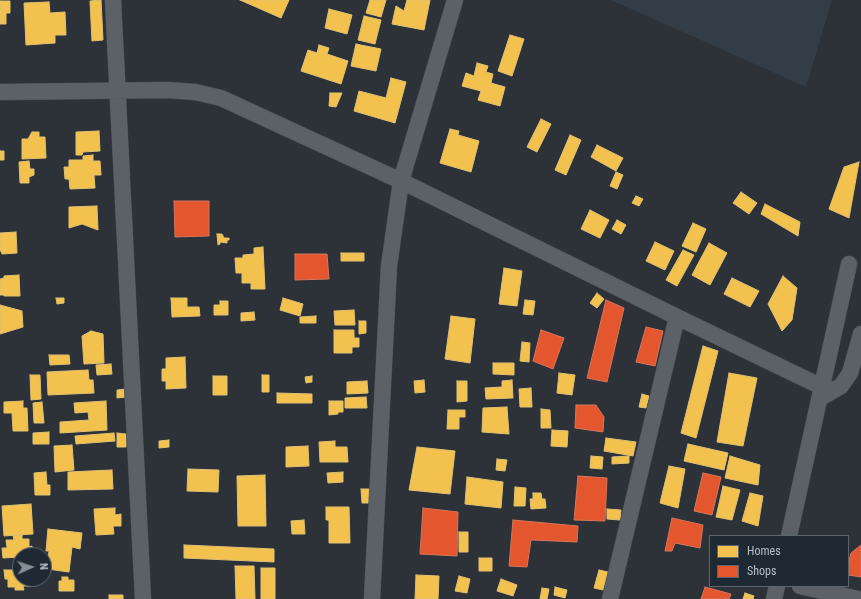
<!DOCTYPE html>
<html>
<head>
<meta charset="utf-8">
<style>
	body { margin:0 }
	#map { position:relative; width:861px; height:599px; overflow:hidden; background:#2c3238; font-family:"Roboto Condensed",sans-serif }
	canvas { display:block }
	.legend { position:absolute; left:709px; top:535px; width:140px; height:52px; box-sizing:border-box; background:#1f2934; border:1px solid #5b6570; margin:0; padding:5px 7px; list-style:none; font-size:12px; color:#b6bfc9 }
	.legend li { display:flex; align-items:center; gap:8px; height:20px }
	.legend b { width:20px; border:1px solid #5b6570 }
	.north { position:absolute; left:12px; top:547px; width:40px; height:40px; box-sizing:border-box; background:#1f2934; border:1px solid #5b6570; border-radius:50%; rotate:87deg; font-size:11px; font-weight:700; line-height:16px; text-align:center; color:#b6bfc9 }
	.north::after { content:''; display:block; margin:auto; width:14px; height:18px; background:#868e96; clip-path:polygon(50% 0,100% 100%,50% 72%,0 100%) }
</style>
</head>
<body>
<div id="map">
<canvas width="861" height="599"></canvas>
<ul class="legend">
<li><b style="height:11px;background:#f2c14e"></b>Homes</li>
<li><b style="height:11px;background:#e4572e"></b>Shops</li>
</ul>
<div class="north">N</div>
</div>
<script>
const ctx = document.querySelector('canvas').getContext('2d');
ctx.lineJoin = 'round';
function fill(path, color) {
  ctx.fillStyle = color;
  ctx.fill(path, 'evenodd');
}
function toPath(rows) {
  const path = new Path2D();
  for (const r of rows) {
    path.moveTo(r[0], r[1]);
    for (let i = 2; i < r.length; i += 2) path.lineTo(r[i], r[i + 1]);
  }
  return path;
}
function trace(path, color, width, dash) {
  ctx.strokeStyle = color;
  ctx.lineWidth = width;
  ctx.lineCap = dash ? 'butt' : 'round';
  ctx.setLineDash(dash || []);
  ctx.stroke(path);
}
fill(toPath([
	[611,0,832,0,806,87]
]), '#333d48');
const homes = toPath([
	[101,0,103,40,92,41,90,1,101,0],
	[240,0,289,0,281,18,240,0],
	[370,0,386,0,381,17,366,13,370,0],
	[407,0,430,0,424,30,392,24,396,6,404,11,407,0],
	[0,1,10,1,10,13,6,13,6,24,0,24,0,1],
	[49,2,50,13,65,12,66,35,55,35,55,43,26,45,24,3,49,2],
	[329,9,352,15,347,34,325,28,329,9],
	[364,16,381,20,375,44,358,40,364,16],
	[510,35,524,39,512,76,498,71,510,35],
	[356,44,381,49,376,71,351,66,356,44],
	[319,45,329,48,327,54,348,61,341,84,301,71,308,50,317,53,319,45],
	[477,63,488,66,486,72,493,74,491,83,505,87,500,106,478,100,481,91,462,86,466,73,474,76,477,63],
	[391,78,406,82,395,123,354,111,359,91,386,98,391,78],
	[330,93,342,93,336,107,329,106,330,93],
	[541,119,551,124,537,152,527,147,541,119],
	[450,129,459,131,458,135,479,141,471,172,440,163,450,129],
	[99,131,100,151,83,152,82,155,76,155,76,132,99,131],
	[32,132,39,132,39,137,45,137,46,158,22,159,22,139,28,139,32,132],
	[570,135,581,140,566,175,555,170,570,135],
	[597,145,623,158,616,171,591,157,597,145],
	[0,151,4,151,4,160,0,160,0,151],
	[93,155,93,161,100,161,101,175,94,175,95,188,70,189,69,179,65,179,64,167,69,167,69,160,83,160,83,156,93,155],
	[29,161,30,169,34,169,34,175,29,177,29,183,20,183,19,162,29,161],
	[859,162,849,218,829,209,844,167,859,162],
	[616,172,623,175,617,189,610,186,616,172],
	[741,192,757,203,749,214,733,203,741,192],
	[636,196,643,199,639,206,632,203,636,196],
	[765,204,800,222,798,236,761,214,765,204],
	[97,206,98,230,82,224,69,228,69,207,97,206],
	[590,210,609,220,600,238,581,229,590,210],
	[617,220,626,225,621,234,612,229,617,220],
	[693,223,706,229,696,252,682,246,693,223],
	[16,232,17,253,2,254,1,251,0,251,0,233,16,232],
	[217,234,222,234,224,238,229,238,229,240,227,240,227,243,220,242,220,244,218,245,217,234],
	[655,242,674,251,665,270,646,261,655,242],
	[709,243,727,253,710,285,692,275,709,243],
	[263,247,265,289,251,289,251,283,242,283,242,273,236,273,235,258,243,258,243,255,254,254,254,248,263,247],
	[683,250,694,255,677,286,666,280,683,250],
	[341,253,364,253,364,261,341,261,341,253],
	[504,268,522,271,517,306,499,304,504,268],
	[19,275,20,296,4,296,4,295,0,295,0,279,4,278,4,276,19,275],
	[783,276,797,288,792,320,782,331,768,304,783,276],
	[732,278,759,291,750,307,724,294,732,278],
	[597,293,604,299,597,308,590,303,597,293],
	[56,298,64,298,64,303,57,304,56,298],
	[171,298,187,298,187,307,199,307,200,316,172,317,171,298],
	[283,298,303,304,300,316,280,310,283,298],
	[525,300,535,301,533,315,523,314,525,300],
	[220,301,228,301,228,315,214,315,214,305,220,305,220,301],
	[0,305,22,311,23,327,0,334,0,305],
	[354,310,355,325,335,325,334,311,354,310],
	[254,312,255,320,241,321,241,313,254,312],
	[316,316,316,323,300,323,300,317,316,316],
	[451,316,475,319,470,363,445,359,451,316],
	[359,321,366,321,366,333,359,334,359,321],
	[334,330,354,330,354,338,359,338,359,347,352,347,352,353,334,353,334,330],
	[91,331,103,334,104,363,84,364,82,336,91,331],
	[522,342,530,343,529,362,520,361,522,342],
	[703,346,718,351,696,438,681,433,703,346],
	[49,355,69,355,70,364,50,365,49,355],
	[185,357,186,388,166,389,166,381,162,381,162,369,166,369,166,358,185,357],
	[493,363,514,363,514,375,493,374,493,363],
	[111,364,112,374,97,375,96,365,111,364],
	[88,370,89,380,93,380,94,393,48,395,47,372,88,370],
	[559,373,575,375,572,395,557,393,559,373],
	[729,373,757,378,743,446,717,442,729,373],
	[30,375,40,375,41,399,31,400,30,375],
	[262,375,269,375,269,392,262,392,262,375],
	[213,376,227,376,227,395,213,395,213,376],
	[312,376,312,382,306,383,305,377,312,376],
	[424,380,425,392,415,393,414,381,424,380],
	[512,380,513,398,486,399,485,388,502,387,502,381,512,380],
	[367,381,368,393,347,394,347,382,367,381],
	[457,381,467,381,467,401,457,402,457,381],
	[531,388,532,407,520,407,519,389,531,388],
	[126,389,127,397,117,398,117,390,126,389],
	[277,393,312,394,312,403,277,403,277,393],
	[642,394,649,396,646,408,639,407,642,394],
	[366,397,367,408,345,408,345,398,366,397],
	[23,401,23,408,27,408,28,431,13,431,12,413,4,413,4,402,23,401],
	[106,401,107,430,60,433,60,422,89,420,88,412,75,413,74,403,106,401],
	[329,401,343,401,343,412,338,412,338,414,329,415,329,401],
	[42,402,44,423,34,423,33,403,42,402],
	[507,407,509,434,482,432,483,408,507,407],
	[541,409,550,410,551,428,541,428,541,409],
	[448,410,465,410,465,417,459,417,459,429,447,429,448,410],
	[552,430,568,431,567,447,551,446,552,430],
	[49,432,49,444,33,444,33,433,49,432],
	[114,433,115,441,76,444,75,436,114,433],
	[117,433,126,434,126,447,117,447,117,433],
	[606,438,636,442,633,456,604,451,606,438],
	[169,440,169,447,159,448,159,441,169,440],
	[335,441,335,447,347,447,348,462,320,462,319,442,335,441],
	[688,444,728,453,724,470,684,461,688,444],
	[72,445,74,470,55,472,54,446,72,445],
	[308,446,309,466,286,467,286,447,308,446],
	[417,447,455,451,450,494,409,490,417,447],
	[591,456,603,457,602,469,590,468,591,456],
	[629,456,629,463,612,464,612,457,629,456],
	[730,456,760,465,758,485,725,478,730,456],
	[497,459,507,460,505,471,496,470,497,459],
	[669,466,685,469,678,508,660,503,669,466],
	[188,469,219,470,218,492,187,491,188,469],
	[112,470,113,489,68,490,68,472,112,470],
	[46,472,47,485,50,485,50,495,35,495,34,473,46,472],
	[343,472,343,482,328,483,327,473,343,472],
	[265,475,266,526,238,526,237,476,265,475],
	[467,477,503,482,501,508,465,504,467,477],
	[723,486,740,490,732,520,716,517,723,486],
	[515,487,526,488,525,506,514,506,515,487],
	[361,489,369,489,369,503,362,503,361,489],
	[533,493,541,493,542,499,545,499,546,508,531,509,530,499,533,499,533,493],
	[750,493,763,496,758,526,742,521,750,493],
	[31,504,33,534,4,536,2,506,31,504],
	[326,507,349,507,350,543,329,543,329,520,326,520,326,507],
	[115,508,115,515,121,514,121,526,113,526,114,534,96,535,94,509,115,508],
	[607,509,621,510,620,520,607,519,607,509],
	[304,520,305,534,292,534,291,521,304,520],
	[48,529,82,533,80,549,72,547,69,572,47,569,49,551,46,551,48,529],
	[459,532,468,532,468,552,459,552,459,532],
	[22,535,22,539,29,539,29,547,32,546,33,555,20,555,20,557,3,558,2,548,7,548,6,540,14,540,13,536,22,535],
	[184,545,274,549,274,562,184,558,184,545],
	[479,558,492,558,492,571,479,571,479,558],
	[235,566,254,566,255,599,236,599,235,566],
	[261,568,275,568,275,599,261,599,261,568],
	[4,570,20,570,20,579,31,579,31,586,23,586,24,590,15,590,15,587,8,587,8,579,5,579,4,570],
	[599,570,608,572,603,590,594,588,599,570],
	[416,575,439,576,438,599,415,599,416,575],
	[459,576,470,579,467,593,455,591,459,576],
	[62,577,68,577,68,580,74,580,74,591,59,591,59,581,62,581,62,577],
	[501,579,517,585,513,596,497,591,501,579],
	[555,587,567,590,565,598,554,595,555,587],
	[542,588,549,589,547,599,540,599,542,588],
	[745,593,754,596,753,599,743,599,745,593],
	[109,595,123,595,123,599,109,599,109,595]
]);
fill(homes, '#f2c14e');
trace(homes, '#e0c073', 1);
const shops = toPath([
	[174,201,209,201,209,236,175,237,174,201],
	[295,254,327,254,329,279,295,280,295,254],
	[606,300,624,308,607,382,587,378,606,300],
	[646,327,663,331,655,366,636,362,646,327],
	[541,330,564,338,553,369,533,361,541,330],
	[576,405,596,405,604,417,603,432,575,428,576,405],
	[703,473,721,477,712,515,694,511,703,473],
	[578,476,607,478,605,521,574,520,578,476],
	[423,508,458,512,457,556,420,554,423,508],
	[672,518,703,525,700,548,675,543,672,551,665,551,672,518],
	[513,520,578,526,577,542,531,540,527,567,509,566,513,520],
	[861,545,861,577,848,575,848,565,851,553,861,545],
	[705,587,731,594,729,599,701,599,705,587]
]);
fill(shops, '#e4572e');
trace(shops, '#d6765c', 1);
const minor = toPath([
	[113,0,143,599],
	[0,92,168,90,195,92,221,98,401,181,677,317,822,387],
	[820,398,841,386,850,373,861,334],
	[789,536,849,264],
	[800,586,858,599],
	[372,599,389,266,401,181,455,0],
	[610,599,677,317],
	[774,599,777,586]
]);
trace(minor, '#4a4e53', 17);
trace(minor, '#5c6067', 16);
</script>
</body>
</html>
